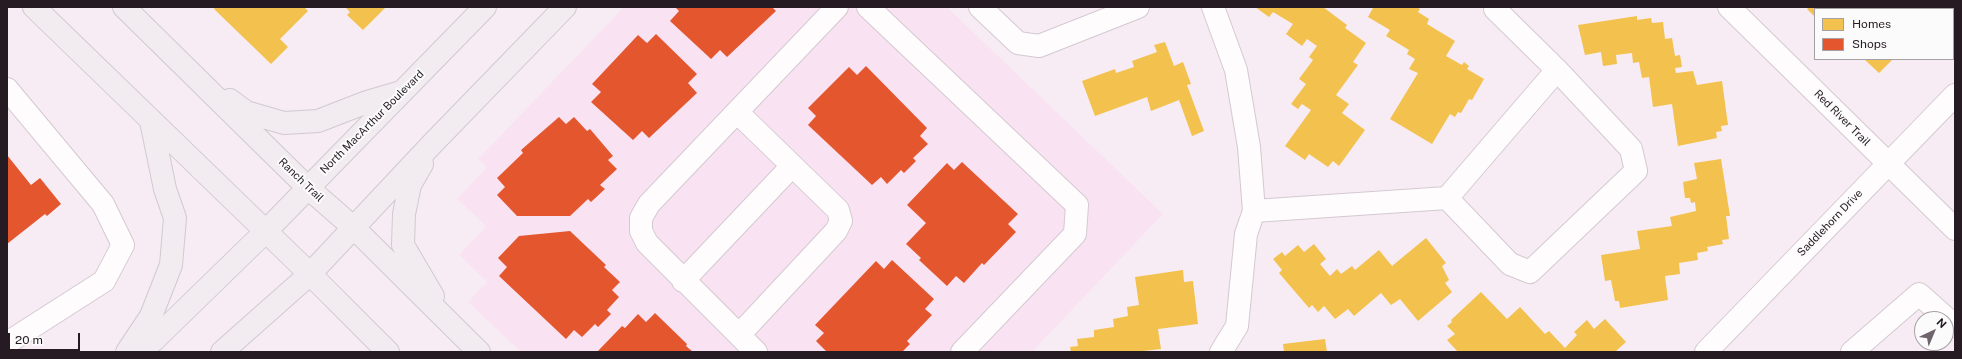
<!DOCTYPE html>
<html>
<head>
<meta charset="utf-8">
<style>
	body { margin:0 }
	#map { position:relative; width:1962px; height:359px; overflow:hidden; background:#f7ecf4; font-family:"Public Sans",sans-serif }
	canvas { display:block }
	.frame { position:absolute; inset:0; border:8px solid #261b23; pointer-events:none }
	.legend { position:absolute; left:1814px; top:8px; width:140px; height:52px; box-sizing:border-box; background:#fbfbfb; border:1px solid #a6a1a5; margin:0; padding:5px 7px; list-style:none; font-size:12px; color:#261b23 }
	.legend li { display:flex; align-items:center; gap:8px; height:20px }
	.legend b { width:20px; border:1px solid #a6a1a5 }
	.north { position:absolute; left:1914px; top:311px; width:40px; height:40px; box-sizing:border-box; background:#fbfbfb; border:1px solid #a6a1a5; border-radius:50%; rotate:44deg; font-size:11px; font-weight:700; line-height:16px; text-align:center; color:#261b23 }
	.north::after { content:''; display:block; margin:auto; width:14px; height:18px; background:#6f646c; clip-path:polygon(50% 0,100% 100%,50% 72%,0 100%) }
	.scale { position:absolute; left:8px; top:333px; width:72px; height:18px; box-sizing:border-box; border:2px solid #261b23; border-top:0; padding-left:5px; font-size:12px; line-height:14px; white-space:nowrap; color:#261b23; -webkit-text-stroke:3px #fbfbfb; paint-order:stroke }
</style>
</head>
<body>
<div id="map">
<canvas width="1962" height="359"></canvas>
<div class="frame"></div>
<ul class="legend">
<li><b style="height:11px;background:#f2c14e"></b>Homes</li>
<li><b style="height:11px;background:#e4572e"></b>Shops</li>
</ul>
<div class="north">N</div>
<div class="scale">20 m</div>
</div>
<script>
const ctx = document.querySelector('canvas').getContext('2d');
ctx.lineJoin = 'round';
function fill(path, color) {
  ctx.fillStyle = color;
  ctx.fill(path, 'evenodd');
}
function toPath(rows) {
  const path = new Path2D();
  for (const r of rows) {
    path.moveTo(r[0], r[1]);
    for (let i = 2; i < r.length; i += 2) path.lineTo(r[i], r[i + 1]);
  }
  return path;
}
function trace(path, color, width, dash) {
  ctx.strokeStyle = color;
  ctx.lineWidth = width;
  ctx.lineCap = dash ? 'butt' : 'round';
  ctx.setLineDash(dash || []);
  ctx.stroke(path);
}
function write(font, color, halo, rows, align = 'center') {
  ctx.font = font + ' "Public Sans",sans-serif';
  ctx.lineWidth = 4;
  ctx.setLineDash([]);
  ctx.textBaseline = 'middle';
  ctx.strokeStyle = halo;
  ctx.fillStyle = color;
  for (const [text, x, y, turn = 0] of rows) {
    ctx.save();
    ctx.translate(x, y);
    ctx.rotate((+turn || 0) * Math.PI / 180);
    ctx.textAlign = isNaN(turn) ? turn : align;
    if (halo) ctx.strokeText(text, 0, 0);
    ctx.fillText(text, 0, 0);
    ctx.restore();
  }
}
fill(toPath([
	[624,7,947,7,1163,214,1032,352,521,352,468,302,487,282,459,255,486,226,457,199,487,167,478,159]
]), '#f9e3f3');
fill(toPath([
	[216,7,304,7,308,11,280,39,288,47,271,64,214,9],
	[345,7,386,7,363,30,347,15,350,12],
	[1255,7,1323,7,1347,25,1345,28,1366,43,1353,62,1358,65,1336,95,1349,104,1342,113,1365,130,1339,166,1333,161,1328,167,1309,154,1305,160,1285,146,1311,110,1302,104,1298,109,1291,104,1306,84,1299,79,1313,60,1309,57,1317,46,1307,39,1302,46,1286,34,1293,24,1273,12,1269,17],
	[1371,7,1417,7,1420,9,1418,12,1429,19,1427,24,1455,41,1446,56,1462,65,1464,62,1469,66,1467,69,1484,79,1472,100,1469,99,1461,113,1458,112,1455,117,1450,114,1432,144,1390,119,1418,73,1409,69,1415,59,1407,54,1409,50,1386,36,1390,30,1368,17,1373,8],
	[1809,7,1867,7,1865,9,1815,9,1815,17,1807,9],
	[1637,16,1637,20,1651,18,1652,23,1663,22,1665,39,1672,38,1675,56,1680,55,1682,67,1675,68,1676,73,1693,71,1697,85,1722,81,1728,125,1721,126,1722,131,1716,132,1717,138,1678,146,1672,104,1653,107,1649,77,1642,78,1639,62,1633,63,1632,53,1616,55,1617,64,1603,66,1601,52,1585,55,1578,25],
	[1165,42,1174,66,1183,62,1191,84,1187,85,1204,131,1192,136,1179,100,1151,111,1147,97,1095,116,1082,81,1115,69,1116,73,1134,67,1132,61,1157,52,1154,45],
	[1864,59,1893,59,1879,73],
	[1721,159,1730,216,1726,216,1729,239,1722,240,1723,244,1707,247,1708,251,1697,253,1698,260,1679,263,1680,274,1665,276,1668,300,1620,308,1619,301,1615,301,1611,280,1605,281,1601,255,1640,249,1637,231,1672,226,1670,217,1696,211,1695,202,1691,203,1690,198,1685,198,1683,182,1697,179,1694,163],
	[1426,238,1446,263,1442,266,1449,280,1445,283,1452,292,1418,321,1400,299,1391,305,1381,293,1354,316,1348,309,1335,319,1324,306,1318,312,1312,305,1309,308,1279,273,1282,270,1273,259,1282,252,1285,256,1298,245,1304,252,1314,244,1326,259,1320,264,1330,276,1337,269,1341,274,1352,266,1355,270,1379,250,1392,266],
	[1183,270,1184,282,1193,281,1198,324,1158,329,1161,349,1135,352,1071,352,1070,347,1078,346,1077,339,1094,337,1094,330,1114,327,1113,319,1128,316,1127,307,1139,305,1135,277],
	[1481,292,1507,319,1520,307,1545,334,1549,331,1565,348,1577,335,1574,332,1587,320,1594,329,1605,319,1626,342,1615,352,1458,352,1447,340,1455,334,1447,326,1452,322,1451,320],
	[1325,339,1327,352,1284,352,1283,344]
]), '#f2c14e');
fill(toPath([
	[675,7,772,7,776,11,727,57,720,50,711,59,670,21,679,11],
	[656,34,697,74,688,83,697,93,649,138,642,131,633,140,591,102,601,92,592,84,638,35,647,43],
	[866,66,927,128,920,136,928,144,913,158,916,161,904,173,901,170,887,184,881,177,872,185,808,125,816,116,808,108,849,67,857,75],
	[559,117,566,124,574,117,587,131,590,129,613,156,608,160,617,169,600,185,605,189,591,202,588,199,570,216,517,216,497,195,505,187,497,178,523,153,521,150],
	[7,155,31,185,40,178,61,204,47,216,45,214,7,244],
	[962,162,1018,214,1008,224,1016,232,984,265,982,263,964,283,956,276,947,286,919,260,921,258,906,244,926,223,907,205,947,163,954,170],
	[570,231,606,265,604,267,620,282,612,290,619,297,607,310,611,314,598,327,595,324,582,337,574,330,566,339,499,276,507,267,498,258,519,236],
	[892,260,934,299,925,309,932,315,907,341,910,344,902,352,827,352,816,341,824,333,815,325,876,261,884,269],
	[655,313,687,344,686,346,693,352,597,352,622,326,625,328,638,314,646,322]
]), '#e4572e');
const minor = toPath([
	[868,7,1077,205,1075,234,962,352],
	[980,7,1018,43,1039,46,1138,7],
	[1213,7,1236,70,1249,147,1254,211,1246,234,1237,326,1221,352],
	[1729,7,1955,229],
	[7,89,103,204,123,245,104,281,7,343],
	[737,112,838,210,841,221,836,231,739,335],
	[1447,198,1557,70],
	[1254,211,1447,198,1510,264,1530,272,1636,171,1631,149,1557,70,1495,9],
	[683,281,792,166],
	[756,352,647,243,641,231,641,218,649,204,837,7],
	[1706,352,1955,95],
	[1852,352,1919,294,1955,326]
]);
const major = toPath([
	[34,7,310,274,388,352],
	[124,7,307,187,354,228,479,352],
	[230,100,246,112,284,123,318,121,367,102,401,92],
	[422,164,410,185,404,214,403,245,433,296],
	[127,352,151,316,171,265,175,218,165,189,151,121],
	[138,352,154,340,265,232,485,7],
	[222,352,310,274,433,143,565,7]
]);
trace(minor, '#d4c9d1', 24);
trace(major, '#d0cacf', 24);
trace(minor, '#fefcfd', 22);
trace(major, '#f2ecf0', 22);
write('11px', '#261b23', '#fbfbfb', [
	["Red River Trail",1842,118,45],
	["North MacArthur Boulevard",372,122,-45],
	["Ranch Trail",301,180,44],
	["Saddlehorn Drive",1830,223,-46]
]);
</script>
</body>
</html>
